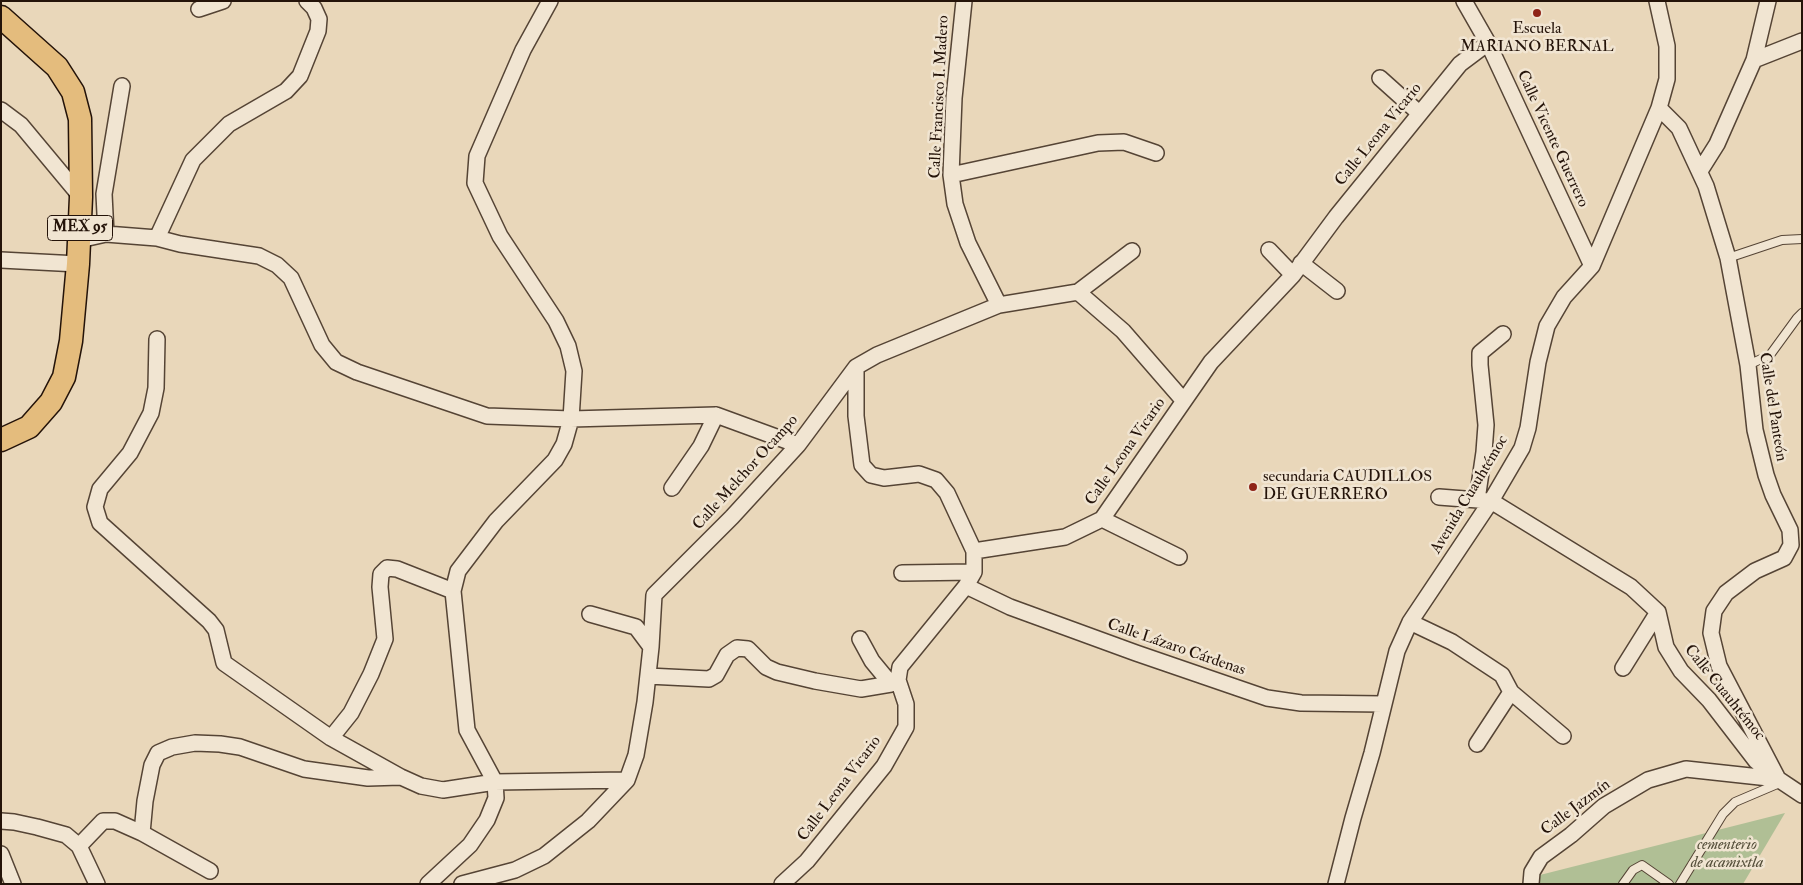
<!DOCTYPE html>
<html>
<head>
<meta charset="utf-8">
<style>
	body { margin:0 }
	#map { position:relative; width:1803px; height:885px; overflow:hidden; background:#e9d7ba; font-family:"IM FELL Double Pica",serif }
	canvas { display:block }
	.frame { position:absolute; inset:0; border:2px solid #241309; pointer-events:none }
</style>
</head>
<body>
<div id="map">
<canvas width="1803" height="885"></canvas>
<div class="frame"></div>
</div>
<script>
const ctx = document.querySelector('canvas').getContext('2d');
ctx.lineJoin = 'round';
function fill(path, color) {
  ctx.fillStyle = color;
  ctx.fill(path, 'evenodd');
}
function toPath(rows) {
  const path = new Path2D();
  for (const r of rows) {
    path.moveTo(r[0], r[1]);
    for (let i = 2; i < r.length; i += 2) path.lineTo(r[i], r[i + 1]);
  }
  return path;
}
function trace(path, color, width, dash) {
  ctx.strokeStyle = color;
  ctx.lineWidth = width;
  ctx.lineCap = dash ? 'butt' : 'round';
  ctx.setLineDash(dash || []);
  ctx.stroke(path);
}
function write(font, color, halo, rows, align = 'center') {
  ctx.font = font + ' "IM FELL Double Pica",serif';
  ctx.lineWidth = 5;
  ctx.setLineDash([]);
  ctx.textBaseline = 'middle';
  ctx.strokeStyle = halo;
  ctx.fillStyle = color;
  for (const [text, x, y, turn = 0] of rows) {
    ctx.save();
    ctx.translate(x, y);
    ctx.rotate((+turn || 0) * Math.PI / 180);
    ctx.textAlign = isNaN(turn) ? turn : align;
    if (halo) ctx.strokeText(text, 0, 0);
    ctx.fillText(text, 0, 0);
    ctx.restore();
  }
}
fill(toPath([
	[1785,813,1743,884,1535,884,1536,876]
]), '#b0bf95');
const lane = toPath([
	[1728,258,1782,240,1802,239],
	[1748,365,1770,355,1797,318,1802,313],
	[1623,884,1633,870,1642,865,1669,884],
	[1680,884,1723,814,1735,802,1782,782]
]);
const street = toPath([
	[964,1,954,98,951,175,955,204,968,243,999,305],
	[1464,1,1488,43,1592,266],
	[199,9,223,1],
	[1754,60,1802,41],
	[1380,78,1419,113],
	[1659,108,1679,128,1706,186,1728,258,1748,365,1755,430,1766,475,1773,495,1790,530,1791,545,1784,558,1755,571,1726,593,1714,611,1711,633,1719,666,1778,779],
	[1,110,21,125,81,197],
	[1700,171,1717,144,1754,60,1768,1],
	[951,175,1098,143,1124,142,1156,153],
	[106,234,104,194,122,86],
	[157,238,180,244,259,256,277,265,291,278,322,345,336,362,357,372,487,416,571,419,716,415,798,445],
	[79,240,106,234,157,238,193,160,229,124,286,91,300,76,318,31,319,19,314,8,307,1],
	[1269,250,1293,275],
	[1,260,78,264],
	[1301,263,1337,291],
	[1078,292,1132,251],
	[157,339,156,388,151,413,130,453,100,489,95,507,100,523,209,621,216,630,224,663,331,738,401,777,421,786,443,790,495,782,627,780],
	[672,488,701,446,716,415],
	[1439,497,1491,501,1631,587,1658,612,1666,647,1681,671,1709,700,1756,761,1778,779,1802,795],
	[1477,500,1484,452,1486,425,1480,365,1480,353,1503,334],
	[1102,519,1179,557],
	[974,551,1065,537,1102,519,1211,362,1293,275,1336,217,1460,64,1488,43],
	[902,573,974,572],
	[966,586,1010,607,1136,653,1267,698,1301,703,1383,704],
	[590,614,636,627,651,647],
	[1410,622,1452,642,1502,675,1511,692,1563,736],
	[860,639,872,661,891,684],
	[1623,668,1658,612],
	[648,676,709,679,716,675,727,655,737,648,748,649,766,667,777,672,815,681,861,689,891,684,898,680],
	[331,738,351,713,371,674,385,639,380,587,381,574,387,568,397,569,453,591],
	[1477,744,1511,692],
	[1,821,14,822,37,827,66,835,79,846,97,884],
	[142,833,145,801,152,765,158,753,172,747,195,743,220,744,240,747,304,769,368,778,400,777],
	[79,846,103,821,115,821,142,833,210,871],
	[1,854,13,884],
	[428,884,470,845,487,820,496,798,495,782,467,730,453,591,458,571,496,521,555,460,564,444,571,419,574,371,568,346,556,321,500,236,475,183,477,156,523,50,550,1],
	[462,884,515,870,544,856,588,821,627,780,636,755,645,702,651,647,654,595,732,517,798,445,856,367,877,355,999,305,1078,292,1123,331,1183,400],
	[782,884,807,861,884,766,906,727,906,704,898,680,900,667,966,586,974,572,974,551,947,493,936,480,919,474,884,478,871,475,862,465,856,416,856,367],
	[1336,884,1353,818,1372,753,1397,651,1410,622,1491,501,1522,448,1528,428,1538,362,1547,326,1564,297,1592,266,1659,108,1667,79,1667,46,1657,1],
	[1531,884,1532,872,1541,857,1571,835,1604,806,1648,780,1686,769,1778,779]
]);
const primary = toPath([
	[1,17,57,67,73,92,80,119,81,197,78,264,71,341,64,377,51,402,29,427,1,440]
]);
trace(lane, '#554435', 10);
trace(street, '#554435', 18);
trace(primary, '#241309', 25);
trace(lane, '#f1e5d2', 8);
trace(street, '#f1e5d2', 15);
trace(primary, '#e4bc7d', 22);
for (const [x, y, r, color] of [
	[1537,13,5,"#8f2418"],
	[1253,487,5,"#8f2418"]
]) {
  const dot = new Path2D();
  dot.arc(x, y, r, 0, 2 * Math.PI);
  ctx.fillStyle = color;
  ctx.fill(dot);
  trace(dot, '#f1e5d2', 2);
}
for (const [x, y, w] of [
	[80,228,65]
]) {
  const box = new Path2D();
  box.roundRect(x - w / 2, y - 12.5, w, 25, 4);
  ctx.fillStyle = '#f1e5d2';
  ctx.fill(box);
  trace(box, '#241309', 1);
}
write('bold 15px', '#241309', null, [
	["MEX 95",80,228]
]);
write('16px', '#241309', '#f1e5d2', [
	["Escuela",1537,30],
	["MARIANO BERNAL",1537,48],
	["secundaria CAUDILLOS",1263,478,"left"],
	["DE GUERRERO",1263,496,"left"]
]);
write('16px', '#241309', '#f1e5d2', [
	["Calle Francisco I. Madero",940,97,-87],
	["Calle Leona Vicario",1379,135,-51],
	["Calle Vicente Guerrero",1552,139,65],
	["Calle del Panteón",1772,407,81],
	["Calle Leona Vicario",1126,452,-55],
	["Calle Melchor Ocampo",746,473,-48],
	["Avenida Cuauhtémoc",1470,495,-59],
	["Calle Lázaro Cárdenas",1176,648,19],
	["Calle Cuauhtémoc",1724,693,51],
	["Calle Leona Vicario",840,789,-53],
	["Calle Jazmín",1576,808,-37]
]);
write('italic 16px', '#554f3a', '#f1e5d2', [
	["cementerio",1727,846],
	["de acamixtla",1727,864]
]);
</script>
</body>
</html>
